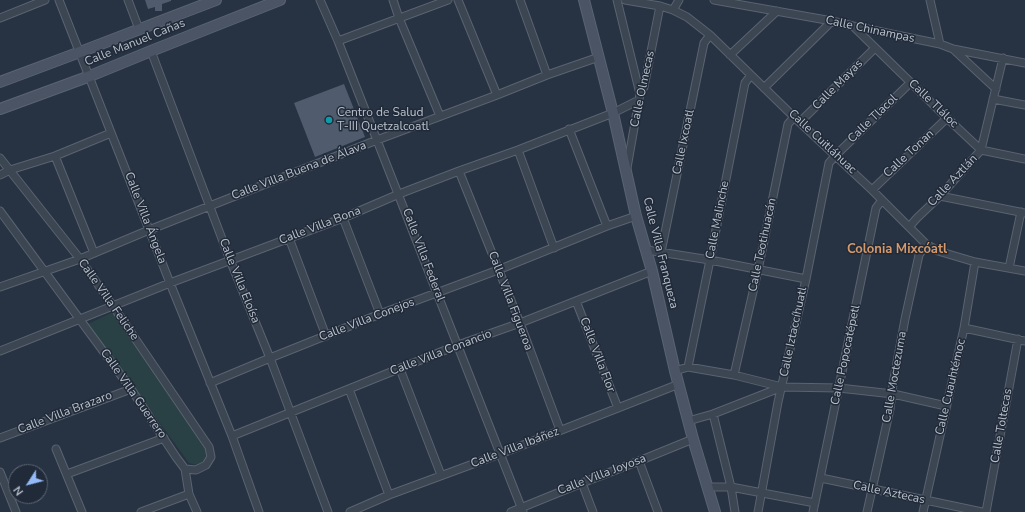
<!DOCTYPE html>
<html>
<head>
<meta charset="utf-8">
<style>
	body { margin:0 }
	#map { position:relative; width:1025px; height:512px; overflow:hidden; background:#273343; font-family:"Nunito Sans",sans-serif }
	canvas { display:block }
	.north { position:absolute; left:8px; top:464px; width:40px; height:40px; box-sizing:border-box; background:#202a38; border:1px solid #5d6673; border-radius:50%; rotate:234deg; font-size:11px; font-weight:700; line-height:16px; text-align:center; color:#b9c0cc }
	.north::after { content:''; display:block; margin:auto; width:14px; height:18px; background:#93baf7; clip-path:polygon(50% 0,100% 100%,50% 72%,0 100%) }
</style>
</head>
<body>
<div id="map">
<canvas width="1025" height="512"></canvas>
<div class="north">N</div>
</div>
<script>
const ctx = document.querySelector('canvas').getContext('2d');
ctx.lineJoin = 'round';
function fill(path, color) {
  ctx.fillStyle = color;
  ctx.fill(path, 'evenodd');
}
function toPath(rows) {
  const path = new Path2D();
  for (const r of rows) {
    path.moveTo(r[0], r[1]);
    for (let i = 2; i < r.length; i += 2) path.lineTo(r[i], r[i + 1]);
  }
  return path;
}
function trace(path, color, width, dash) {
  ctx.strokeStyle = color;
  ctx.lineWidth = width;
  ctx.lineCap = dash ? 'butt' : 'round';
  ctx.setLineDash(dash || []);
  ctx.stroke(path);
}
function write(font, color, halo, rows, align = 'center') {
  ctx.font = font + ' "Nunito Sans",sans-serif';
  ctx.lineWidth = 3;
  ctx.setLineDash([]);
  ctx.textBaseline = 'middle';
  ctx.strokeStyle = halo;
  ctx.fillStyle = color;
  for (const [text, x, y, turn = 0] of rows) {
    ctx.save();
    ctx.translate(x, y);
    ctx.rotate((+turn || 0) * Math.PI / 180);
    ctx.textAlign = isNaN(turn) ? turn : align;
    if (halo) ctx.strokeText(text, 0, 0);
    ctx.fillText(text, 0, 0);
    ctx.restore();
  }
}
fill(toPath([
	[113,312,206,448,207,455,203,461,197,465,189,463,88,324]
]), '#294144');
fill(toPath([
	[145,0,171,0,171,1,162,4,162,11,155,11,155,7,148,9],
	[344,84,365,137,315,157,294,103]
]), '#505c6e');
const street = toPath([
	[59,0,170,283,232,436,259,512],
	[128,0,139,29],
	[320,0,338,41,523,512],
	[393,0,399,18,440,116],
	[458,0,497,95],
	[520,0,547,75],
	[617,0,640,94],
	[625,0,660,6,673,10,687,17,710,35,794,117,872,190,926,244,938,251,975,262,1025,271],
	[714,0,832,21,853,26,940,44,953,49,1025,63],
	[930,0,940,44],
	[673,10,679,0],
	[0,18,45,0],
	[854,27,947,118,981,150,1025,159],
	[338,41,448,0],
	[953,49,996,89],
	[151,51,230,260,270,358,328,512],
	[730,55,777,11],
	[764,88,832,21],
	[993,99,1025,105],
	[800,122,875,48],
	[569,129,607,226],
	[518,150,554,248],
	[55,156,94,253],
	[0,158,80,259,113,306,209,447,211,457,206,465,196,470,185,469],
	[627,168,640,94,644,87,660,6],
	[459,171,520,323,560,430],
	[0,175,10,170,55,156,111,133],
	[872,190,947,118],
	[940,196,1025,213],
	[0,211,131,389,176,457,185,469,189,494,197,512],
	[343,218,380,314],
	[909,227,917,218,940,196,981,150,1003,58],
	[289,238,326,336],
	[647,250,710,260,806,279],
	[661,252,704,43,710,35],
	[1009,268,1021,212],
	[0,287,80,259,149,230,377,140,497,95,547,75,599,57],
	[576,301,618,408],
	[964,328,1025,341],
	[0,351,170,283,343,218,399,194,459,171,518,150,613,113,639,100],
	[688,367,710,260,745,83,751,75],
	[400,369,441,475],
	[675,371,688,367,734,375,782,387,839,388,893,394,946,406],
	[734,375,758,270,788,124,794,117],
	[210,383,270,358,380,314,498,270,607,226,636,216],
	[349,389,389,495],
	[713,414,731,487,735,512],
	[688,421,713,414,782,387],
	[232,436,458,345,520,323,652,271],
	[0,438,131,389],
	[56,449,82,512],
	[639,461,658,512],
	[0,472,16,512],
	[67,474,164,438],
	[821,478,982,512],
	[582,483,593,512],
	[708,487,731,487,815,503],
	[141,512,189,494],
	[350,512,389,495,500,454,618,408,679,384],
	[511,512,582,483,639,461,693,439],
	[758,512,778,402,806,279,829,163,836,155,910,83],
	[813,512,876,208,882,200],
	[867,512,890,409,893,384,905,319,919,255,926,244],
	[923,512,964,328,975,262],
	[986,512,1018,339]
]);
const secondary = toPath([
	[584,0,613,113,636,216,652,271,675,371,693,439,715,512],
	[0,82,80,52,216,0],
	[0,109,90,76,151,51,280,0]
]);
trace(street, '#5a6370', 9);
trace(secondary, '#5a6370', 12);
trace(street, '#3c4552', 7);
trace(secondary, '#4a5465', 10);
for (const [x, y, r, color] of [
	[329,120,4,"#0f9aa8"]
]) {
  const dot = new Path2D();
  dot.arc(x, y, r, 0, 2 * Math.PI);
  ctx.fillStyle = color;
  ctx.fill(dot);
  trace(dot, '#202a38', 1.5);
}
write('12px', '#b9c0cc', '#202a38', [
	["Calle Chinampas",870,30,12],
	["Calle Manuel Cañas",135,43,-22],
	["Calle Mayas",838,85,-45],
	["Calle Olmecas",643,89,-78],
	["Calle Tláloc",933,104,44],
	["Calle Tlacol",873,119,-44],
	["Calle Ixcoatl",684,142,-78],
	["Calle Cuitláhuac",822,142,43],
	["Calle Tonan",909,154,-43],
	["Calle Villa Buena de Álava",299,171,-21],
	["Calle Aztlán",953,181,-47],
	["Calle Villa Ángela",145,218,69],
	["Calle Malinche",718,220,-79],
	["Calle Villa Bona",320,226,-21],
	["Calle Teotihuacán",763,245,-78],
	["Calle Villa Franqueza",660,253,76],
	["Calle Villa Federal",423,255,69],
	["Calle Villa Eloísa",239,281,68],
	["Calle Villa Feliche",108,300,55],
	["Calle Villa Figueroa",510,301,69],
	["Calle Villa Conejos",367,320,-21],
	["Calle Iztaccíhuatl",794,332,-78],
	["Calle Villa Conancio",441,353,-21],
	["Calle Villa Flor",597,355,69],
	["Calle Popocatépetl",846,355,-78],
	["Calle Moctezuma",895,377,-80],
	["Calle Cuauhtémoc",951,387,-77],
	["Calle Villa Guerrero",133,394,55],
	["Calle Villa Brazaro",65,413,-21],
	["Calle Toltecas",1002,426,-80],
	["Calle Villa Ibáñez",515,448,-21],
	["Calle Villa Joyosa",602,475,-21],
	["Calle Aztecas",889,493,12]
]);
write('12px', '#b9c0cc', '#202a38', [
	["Centro de Salud",337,113],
	["T-III Quetzalcoatl",337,127]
], 'left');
write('bold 13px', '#d5996b', '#202a38', [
	["Colonia Mixcóatl",897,250]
]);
</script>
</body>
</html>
